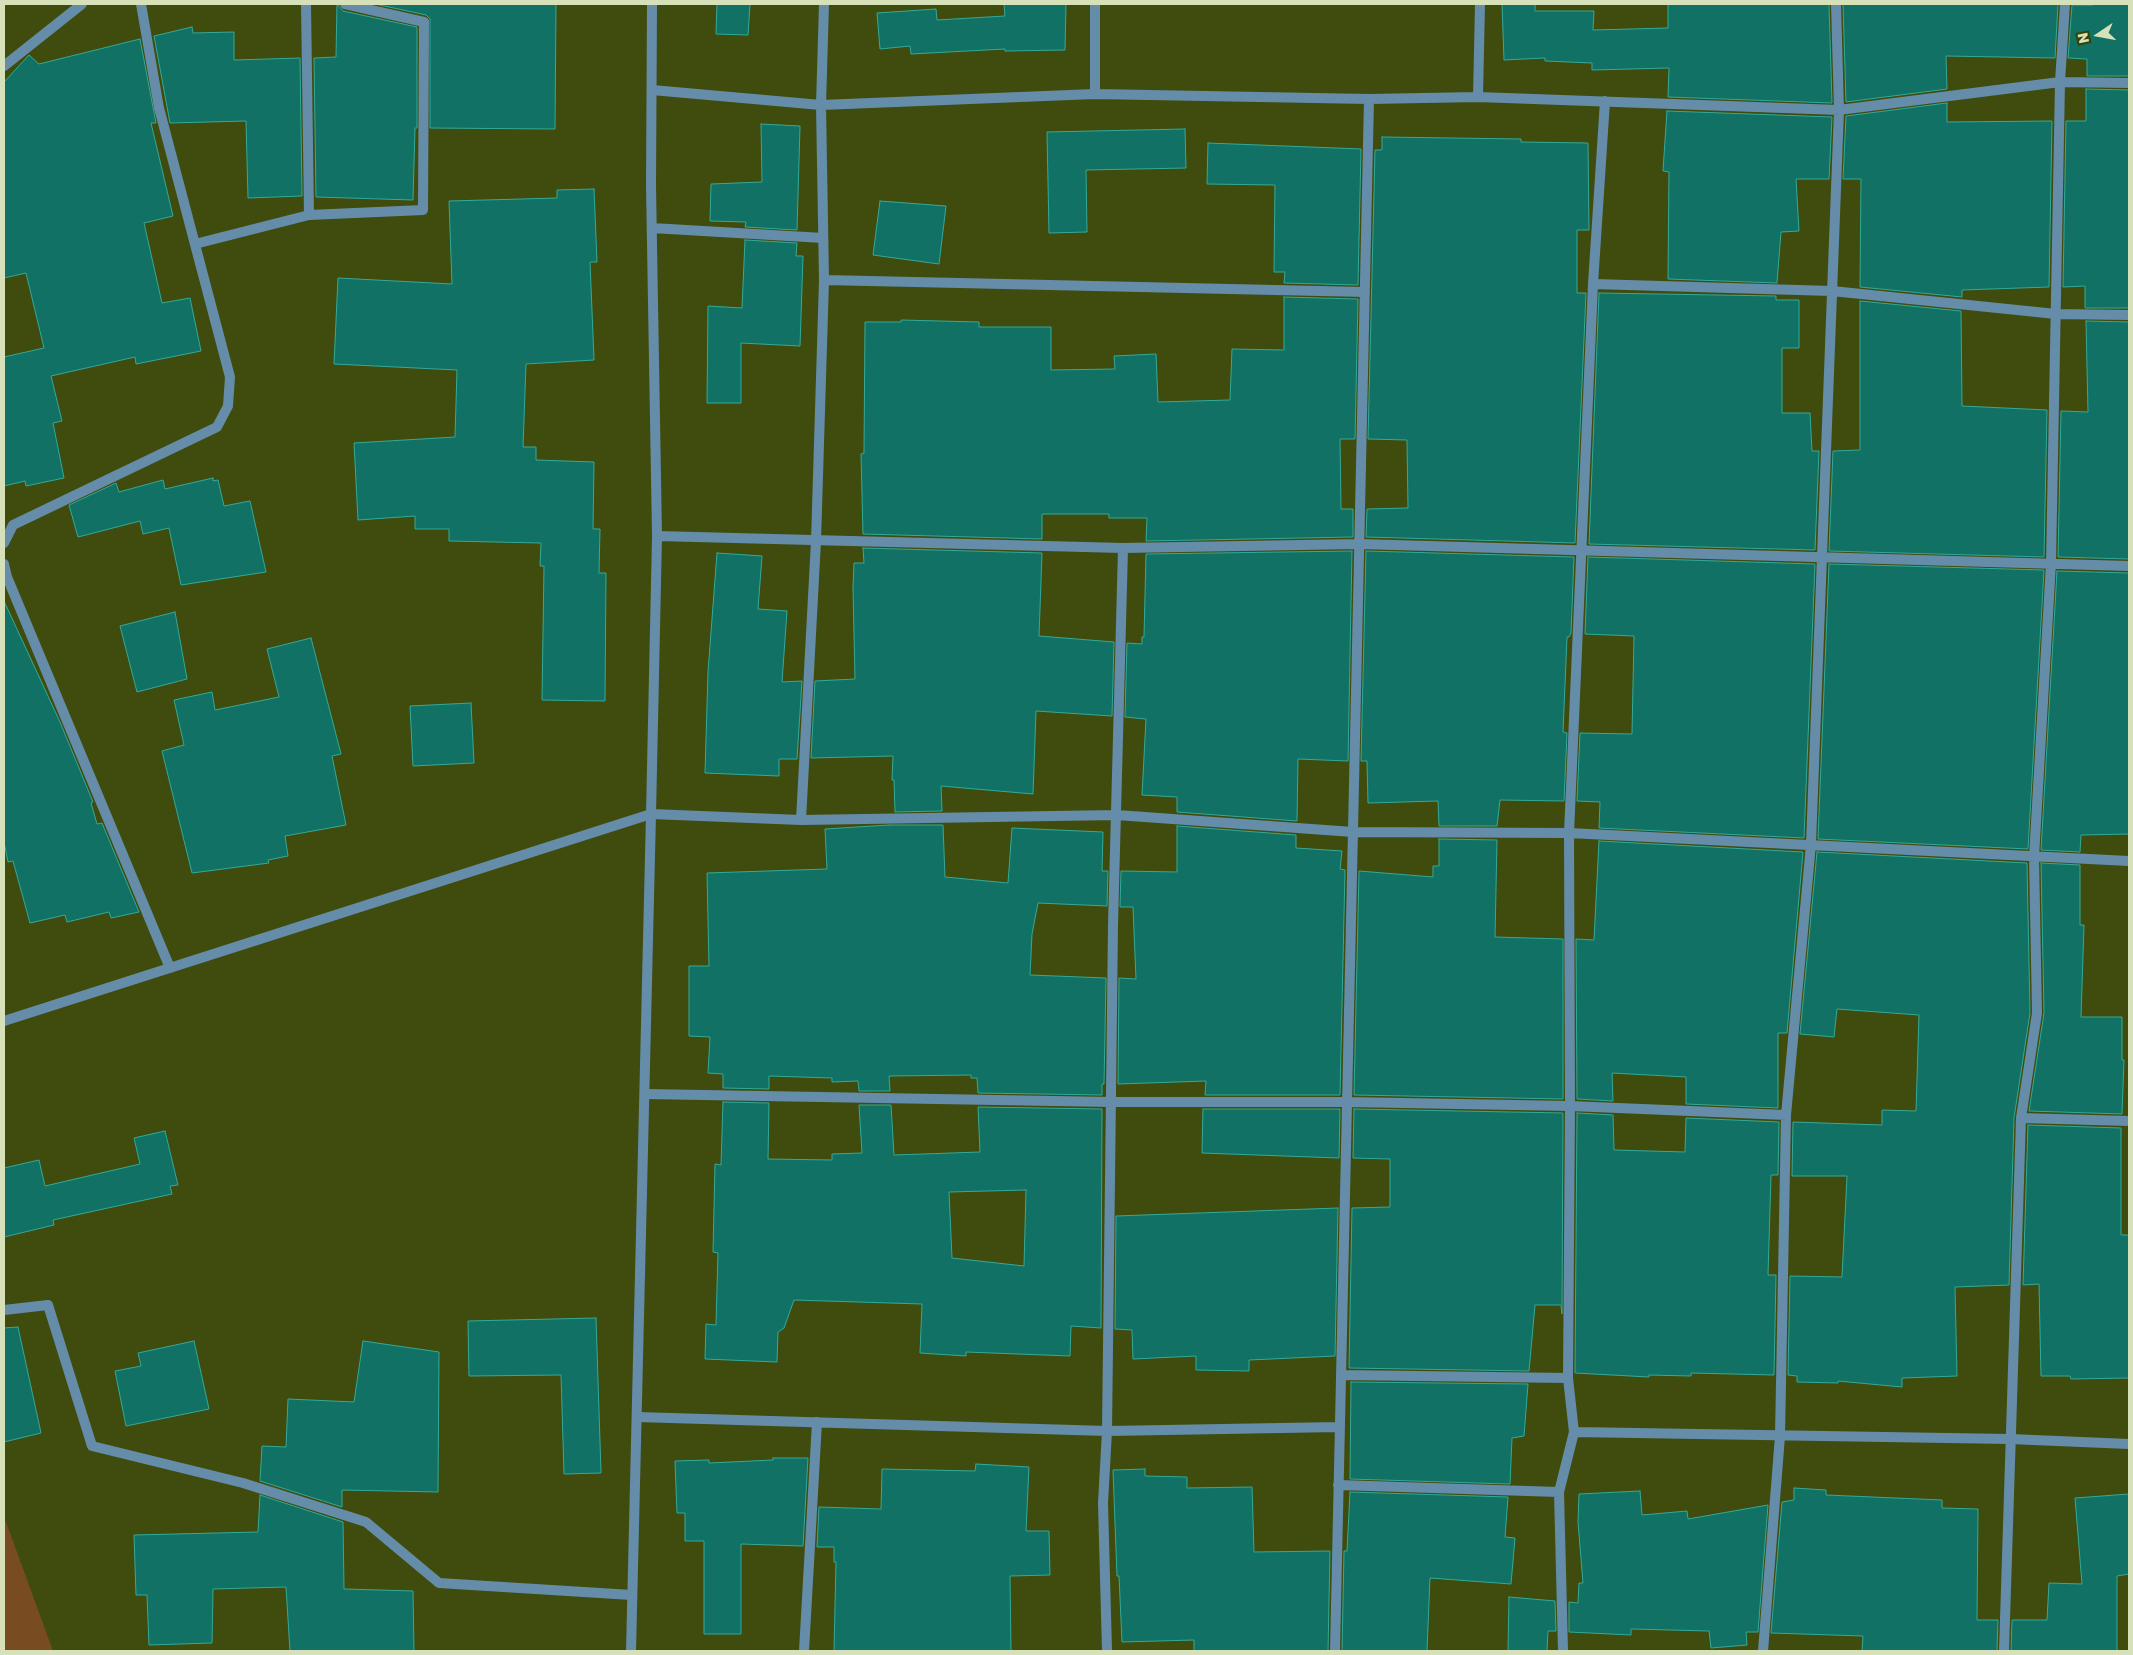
<!DOCTYPE html>
<html>
<head>
<meta charset="utf-8">
<style>
	body { margin:0 }
	#map { position:relative; width:2133px; height:1655px; overflow:hidden; background:#404c0e; font-family:"Golos Text",sans-serif }
	canvas { display:block }
	.frame { position:absolute; inset:0; border:5px solid #d6e1ba; pointer-events:none }
	.north { position:absolute; left:2073px; top:10px; width:50px; height:50px; -webkit-text-stroke:4px #364200; paint-order:stroke; rotate:258deg; font-size:14px; font-weight:700; line-height:20px; text-align:center; color:#d6e1ba }
	.north::after { content:''; display:block; margin:auto; width:18px; height:22px; background:#d6e1ba; clip-path:polygon(50% 0,100% 100%,50% 72%,0 100%) }
</style>
</head>
<body>
<div id="map">
<canvas width="2133" height="1655"></canvas>
<div class="frame"></div>
<div class="north">N</div>
</div>
<script>
const ctx = document.querySelector('canvas').getContext('2d');
ctx.lineJoin = 'round';
function fill(path, color) {
  ctx.fillStyle = color;
  ctx.fill(path, 'evenodd');
}
function toPath(rows) {
  const path = new Path2D();
  for (const r of rows) {
    path.moveTo(r[0], r[1]);
    for (let i = 2; i < r.length; i += 2) path.lineTo(r[i], r[i + 1]);
  }
  return path;
}
function trace(path, color, width, dash) {
  ctx.strokeStyle = color;
  ctx.lineWidth = width;
  ctx.lineCap = dash ? 'butt' : 'round';
  ctx.setLineDash(dash || []);
  ctx.stroke(path);
}
fill(toPath([
	[4,1520,6,1522,53,1651,4,1651]
]), '#794b21');
const building = toPath([
	[337,4,343,11,417,27,417,128,415,128,413,200,316,197,314,58,336,57,337,4],
	[375,4,556,4,555,129,430,128,430,19,426,15,375,4],
	[717,4,750,4,748,35,716,34,717,4],
	[1004,4,1066,4,1065,50,1005,51,1005,49,911,54,910,46,880,49,877,13,936,9,937,20,1005,16,1004,4],
	[1502,4,1535,4,1535,11,1594,11,1593,30,1668,28,1668,4,1829,4,1832,103,1668,97,1669,68,1592,70,1592,63,1545,61,1545,58,1504,60,1502,4],
	[1843,4,2058,4,2055,58,1946,56,1947,89,1846,102,1843,4],
	[2093,4,2129,4,2129,76,2087,76,2087,59,2068,58,2072,5,2093,5,2093,4],
	[192,27,193,33,234,32,234,60,300,58,302,196,248,198,246,121,170,123,154,36,192,27],
	[140,39,156,123,151,123,173,216,144,223,162,303,190,298,201,351,136,364,135,357,51,376,62,421,53,423,64,478,26,486,25,481,4,486,4,357,44,348,26,273,4,278,4,82,29,55,39,64,140,39],
	[2086,89,2129,90,2129,308,2085,308,2085,286,2063,287,2066,121,2086,121,2086,89],
	[1947,103,1947,122,2052,121,2049,287,1962,290,1962,297,1860,287,1861,179,1843,179,1846,116,1947,103],
	[1667,111,1832,117,1829,179,1796,179,1799,231,1781,232,1777,283,1668,279,1669,172,1663,171,1667,111],
	[761,124,800,126,797,230,745,227,746,222,710,221,711,184,762,182,761,124],
	[1185,129,1186,168,1086,170,1087,232,1049,233,1047,132,1185,129],
	[1382,137,1521,139,1521,142,1588,143,1589,230,1577,230,1577,293,1586,293,1575,543,1366,537,1367,509,1408,508,1407,440,1368,439,1375,150,1382,150,1382,137],
	[1208,143,1361,149,1358,285,1284,283,1285,272,1274,272,1275,185,1207,184,1208,143],
	[594,189,597,262,590,262,594,360,526,364,523,447,536,447,536,460,594,462,593,529,600,529,599,573,606,573,605,701,542,700,544,566,540,566,541,543,449,541,449,529,415,529,415,516,358,520,354,443,455,437,457,370,334,364,338,278,452,284,449,201,557,198,557,190,594,189],
	[880,201,946,206,939,264,873,255,880,201],
	[745,240,797,243,796,256,803,256,800,346,741,343,741,403,707,403,708,306,742,308,745,240],
	[1599,293,1776,296,1776,300,1799,300,1799,348,1782,348,1782,413,1810,413,1812,451,1819,451,1815,550,1589,544,1599,293],
	[1284,297,1358,299,1355,439,1340,439,1341,509,1353,509,1353,537,1146,541,1147,518,1109,518,1109,514,1042,514,1042,539,863,534,861,454,864,453,865,322,901,322,901,320,979,322,979,327,1051,327,1051,370,1115,369,1114,356,1156,354,1158,402,1230,400,1232,349,1284,350,1284,297],
	[1860,301,1961,311,1962,406,2047,410,2044,557,1829,551,1833,451,1860,450,1860,301],
	[2086,321,2129,322,2129,559,2058,557,2061,411,2088,412,2086,321],
	[213,478,213,481,218,480,224,506,250,501,266,572,181,585,169,528,143,534,140,521,78,537,69,505,116,483,119,492,163,480,165,489,213,478],
	[863,548,1042,553,1039,636,1114,642,1112,716,1036,711,1033,794,941,786,942,811,895,812,894,780,892,780,893,756,811,758,815,681,855,679,853,588,854,563,864,563,863,548],
	[1352,551,1348,761,1298,759,1297,821,1177,812,1177,797,1142,795,1146,719,1125,717,1127,643,1142,644,1142,637,1144,637,1146,554,1352,551],
	[1366,551,1574,557,1571,633,1569,637,1567,637,1563,732,1567,733,1564,801,1500,800,1497,826,1439,826,1438,801,1368,803,1367,761,1361,761,1366,551],
	[717,553,762,556,758,609,787,611,782,682,802,681,797,759,779,759,779,776,705,773,708,672,717,553],
	[1588,557,1815,564,1804,838,1599,828,1600,802,1577,801,1580,733,1632,734,1634,636,1585,634,1588,557],
	[1829,564,2044,570,2028,849,1818,839,1829,564],
	[2057,571,2129,573,2129,834,2081,835,2080,852,2041,850,2057,571],
	[4,601,60,722,93,802,91,803,97,824,102,823,139,912,111,918,109,912,67,922,65,915,30,923,13,861,8,862,4,842,4,601],
	[175,612,187,679,137,692,120,626,175,612],
	[311,638,341,754,332,756,346,825,285,836,288,856,268,860,269,863,192,873,162,751,184,745,174,700,212,692,215,710,279,697,267,649,311,638],
	[471,703,474,763,413,766,410,706,471,703],
	[889,825,943,825,945,877,1008,883,1012,828,1103,832,1102,871,1108,871,1107,906,1038,903,1032,934,1030,975,1106,978,1104,1084,1102,1084,1102,1095,978,1093,977,1078,971,1078,971,1075,889,1076,890,1091,859,1091,858,1081,832,1082,832,1078,769,1076,769,1089,723,1088,723,1074,708,1073,710,1037,689,1036,689,966,709,966,707,873,827,869,825,829,889,825],
	[1177,826,1296,835,1296,848,1342,851,1340,869,1345,870,1340,1095,1205,1095,1206,1081,1118,1084,1119,978,1136,979,1133,907,1120,907,1121,871,1177,872,1177,826],
	[1439,839,1497,840,1495,937,1563,939,1563,1099,1354,1095,1359,871,1433,877,1433,866,1439,866,1439,839],
	[1599,841,1803,852,1787,1033,1778,1033,1778,1108,1686,1104,1686,1077,1612,1073,1613,1101,1577,1099,1576,939,1594,940,1599,841],
	[1817,852,2027,863,2030,1013,2014,1118,2009,1285,1955,1287,1957,1376,1902,1378,1902,1387,1838,1381,1838,1383,1797,1382,1797,1376,1788,1375,1790,1276,1842,1277,1847,1176,1792,1176,1793,1122,1882,1125,1882,1110,1916,1111,1919,1015,1837,1009,1834,1037,1800,1034,1817,852],
	[2041,863,2080,865,2080,925,2084,925,2081,1017,2122,1017,2122,1060,2124,1060,2122,1114,2029,1111,2044,1013,2041,863],
	[723,1102,769,1103,768,1159,832,1160,832,1154,862,1153,859,1105,891,1105,894,1155,980,1152,978,1107,1102,1109,1101,1328,1071,1326,1070,1356,966,1352,966,1356,920,1353,922,1304,794,1300,784,1328,778,1332,777,1362,705,1359,706,1324,716,1325,718,1253,713,1252,715,1164,721,1165,723,1102],
	[1026,1190,1024,1266,952,1258,949,1192,1026,1190],
	[1203,1109,1340,1109,1339,1158,1202,1153,1203,1109],
	[1354,1109,1563,1113,1562,1314,1561,1305,1535,1305,1529,1371,1349,1368,1352,1208,1390,1207,1390,1159,1353,1158,1354,1109],
	[1577,1113,1613,1115,1614,1150,1685,1152,1686,1118,1779,1122,1778,1175,1771,1175,1768,1275,1776,1275,1774,1375,1691,1373,1691,1376,1649,1375,1649,1377,1575,1373,1577,1113],
	[2028,1125,2121,1128,2121,1235,2129,1235,2129,1378,2071,1379,2070,1376,2041,1376,2039,1284,2023,1285,2028,1125],
	[165,1131,178,1185,170,1186,172,1194,53,1220,54,1225,4,1237,4,1168,39,1160,45,1186,140,1164,134,1138,165,1131],
	[1338,1208,1335,1356,1249,1360,1249,1371,1196,1370,1196,1356,1133,1359,1132,1330,1115,1329,1116,1216,1338,1208],
	[596,1318,601,1473,564,1474,561,1375,469,1376,468,1321,596,1318],
	[18,1327,41,1433,4,1442,4,1328,18,1327],
	[194,1341,209,1409,126,1426,115,1371,141,1366,138,1353,194,1341],
	[363,1341,439,1352,438,1492,342,1490,342,1507,260,1481,262,1446,286,1447,288,1399,354,1402,363,1341],
	[1351,1382,1528,1384,1524,1436,1512,1438,1510,1484,1350,1479,1351,1382],
	[773,1458,808,1458,803,1546,741,1544,741,1634,704,1634,704,1541,685,1541,685,1513,677,1513,675,1461,709,1460,709,1463,773,1460,773,1458],
	[976,1464,1029,1467,1026,1531,1049,1531,1050,1575,1010,1576,1011,1651,834,1651,836,1562,834,1562,834,1547,817,1547,819,1507,881,1509,882,1469,975,1471,976,1464],
	[1145,1469,1145,1476,1187,1477,1187,1488,1252,1487,1254,1552,1330,1551,1328,1651,1194,1651,1194,1640,1122,1642,1119,1576,1117,1576,1113,1470,1145,1469],
	[1794,1488,1826,1490,1826,1495,1942,1500,1942,1508,1978,1509,1977,1620,1998,1620,1997,1651,1862,1651,1863,1636,1771,1633,1782,1502,1794,1500,1794,1488],
	[1640,1491,1642,1515,1687,1511,1688,1519,1768,1505,1758,1632,1746,1632,1747,1645,1711,1648,1709,1631,1631,1629,1631,1635,1569,1632,1569,1602,1578,1603,1579,1583,1583,1583,1578,1522,1579,1494,1640,1491],
	[1350,1492,1508,1497,1505,1537,1515,1538,1511,1584,1430,1578,1427,1651,1342,1651,1344,1551,1347,1551,1350,1492],
	[2129,1494,2129,1574,2117,1576,2117,1651,2011,1651,2012,1620,2047,1620,2049,1583,2082,1584,2075,1498,2129,1494],
	[260,1495,343,1522,344,1589,413,1591,414,1651,290,1651,286,1587,213,1589,212,1643,149,1645,147,1595,136,1595,134,1535,258,1532,260,1495],
	[1509,1597,1555,1601,1556,1631,1548,1631,1547,1651,1508,1651,1509,1597]
]);
fill(building, '#107164');
trace(building, '#33aa98', 1);
trace(toPath([
	[306,4,309,215],
	[652,4,651,186,657,536,651,814,801,820,1117,815,1353,832,1569,833,2129,861],
	[4,66,82,4],
	[652,90,821,105,1095,94,1369,99,1478,97,1839,110,2060,82,2129,83],
	[1095,94,1095,4],
	[1478,97,1480,4],
	[652,228,823,238],
	[195,244,309,215,423,210,424,22,345,4],
	[824,280,1365,292],
	[1593,284,1832,291,2056,314,2129,315],
	[657,536,1123,548,1359,544,2129,566],
	[4,543,13,525,217,427,228,406,230,377,159,108,141,4],
	[4,564,7,577,170,968],
	[801,820,816,541,824,280,821,105,824,4],
	[645,1094,1112,1102,1347,1102,1570,1106,1786,1115],
	[2021,1118,2129,1121],
	[4,1310,48,1305,92,1446,243,1483,366,1522,439,1583,632,1595],
	[1341,1375,1568,1378],
	[637,1417,1107,1431,1339,1427],
	[1574,1432,2010,1439,2129,1444],
	[1338,1485,1559,1492],
	[804,1651,817,1422],
	[1107,1651,1103,1503,1107,1431,1113,925,1123,548],
	[1335,1651,1369,99],
	[1563,1651,1559,1492,1574,1432,1568,1378,1570,1106,1569,833,1593,284,1605,101],
	[1763,1651,1780,1436,1786,1115,1811,844,1839,110,1836,4],
	[2004,1651,2021,1118,2037,1013,2034,857,2051,563,2060,82,2065,4]
]), '#658da9', 10);
trace(toPath([
	[4,1021,651,814,631,1651]
]), '#658da9', 10);
</script>
</body>
</html>
